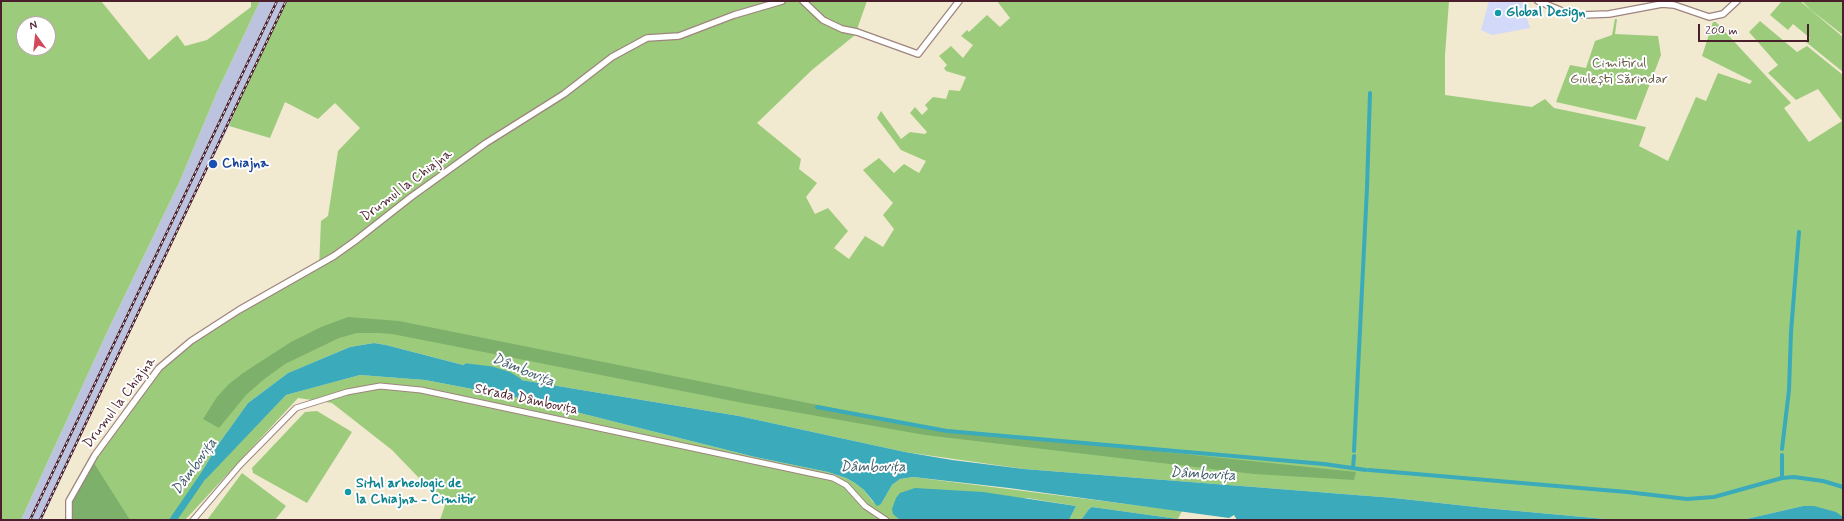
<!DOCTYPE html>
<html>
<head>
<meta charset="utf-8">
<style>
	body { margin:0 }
	#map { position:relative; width:1844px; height:521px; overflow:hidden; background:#f2e9d1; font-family:Mynerve,sans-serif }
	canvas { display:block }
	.frame { position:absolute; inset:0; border:2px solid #4a1f2b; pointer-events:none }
	.north { position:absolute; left:16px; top:16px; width:40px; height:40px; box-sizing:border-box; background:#fff; border:1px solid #b7a5aa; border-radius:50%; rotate:345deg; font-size:11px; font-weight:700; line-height:16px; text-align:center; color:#4a1f2b }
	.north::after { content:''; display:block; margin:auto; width:14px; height:18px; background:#d1495b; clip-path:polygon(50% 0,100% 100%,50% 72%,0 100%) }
	.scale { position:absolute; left:1698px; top:24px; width:111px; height:18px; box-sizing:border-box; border:2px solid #4a1f2b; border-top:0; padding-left:5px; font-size:12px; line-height:14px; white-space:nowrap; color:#4a1f2b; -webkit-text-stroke:3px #fff; paint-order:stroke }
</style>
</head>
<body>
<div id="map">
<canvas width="1844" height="521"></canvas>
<div class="frame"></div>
<div class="north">N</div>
<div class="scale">200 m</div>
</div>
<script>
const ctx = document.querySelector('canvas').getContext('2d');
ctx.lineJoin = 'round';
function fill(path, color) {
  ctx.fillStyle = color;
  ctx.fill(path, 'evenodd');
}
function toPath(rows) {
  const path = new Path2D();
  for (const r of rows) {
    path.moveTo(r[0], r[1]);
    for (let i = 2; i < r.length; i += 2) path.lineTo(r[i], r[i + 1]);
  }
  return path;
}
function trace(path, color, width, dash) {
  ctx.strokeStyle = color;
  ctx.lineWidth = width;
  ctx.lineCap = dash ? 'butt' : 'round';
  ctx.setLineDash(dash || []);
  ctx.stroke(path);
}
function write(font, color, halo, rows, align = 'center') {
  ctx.font = font + ' Mynerve,sans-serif';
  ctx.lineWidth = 4;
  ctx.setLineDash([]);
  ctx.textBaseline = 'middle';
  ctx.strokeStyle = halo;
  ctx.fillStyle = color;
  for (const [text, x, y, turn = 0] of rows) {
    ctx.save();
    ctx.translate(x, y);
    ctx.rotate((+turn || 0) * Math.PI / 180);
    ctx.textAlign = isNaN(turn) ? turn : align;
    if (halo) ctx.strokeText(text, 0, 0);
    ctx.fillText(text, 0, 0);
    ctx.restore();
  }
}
fill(toPath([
	[1489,1,1522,1,1530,28,1492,35,1481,30]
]), '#d2d9f9');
fill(toPath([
	[260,1,285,1,248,79,229,126,147,293,42,520,21,520,108,330,179,183,217,92]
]), '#bcc3de');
fill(toPath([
	[1,1,101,1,149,60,177,35,185,46,207,40,251,7,251,1,260,1,217,92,179,183,108,330,21,520,1,520],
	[24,24,48,24,48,48,24,48],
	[285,1,867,1,855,35,812,70,757,123,801,159,799,169,817,183,806,197,815,214,828,208,848,231,834,248,849,259,865,236,883,247,894,229,883,215,893,203,863,170,879,158,894,173,904,164,919,173,926,161,901,150,877,118,881,111,901,139,910,132,925,134,927,132,910,113,915,107,922,115,928,109,925,105,933,97,946,99,949,90,960,91,966,77,946,71,944,68,947,65,939,56,951,46,963,58,973,45,961,36,967,30,969,32,987,15,1000,27,1010,18,997,1,1449,1,1445,55,1445,95,1532,107,1545,99,1554,108,1646,127,1639,146,1668,161,1696,97,1706,101,1718,73,1750,84,1752,81,1702,56,1713,22,1716,22,1791,103,1784,108,1809,142,1842,121,1818,89,1796,100,1768,73,1778,65,1749,32,1760,21,1797,52,1807,46,1843,75,1843,517,1836,513,1803,506,1742,520,1616,520,1485,508,1394,498,1024,469,905,452,739,416,521,380,386,345,374,343,350,347,288,373,248,403,217,446,200,475,206,478,286,395,360,375,425,380,520,398,755,457,828,472,846,478,855,483,864,490,873,502,881,504,892,485,900,479,913,477,1182,511,1178,519,1092,507,1089,509,1081,520,1069,520,1076,506,1027,498,897,517,900,520,440,520,445,505,392,450,332,403,298,398,185,520,72,520,69,501,79,476,92,454,162,369,194,342,250,306,319,268,321,221,328,216,338,151,360,128,335,103,318,119,285,102,270,138,229,126,248,79],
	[1782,1,1800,1,1843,37,1843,72,1806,42,1810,38,1793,24,1788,30,1770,15],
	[1802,1,1843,1,1843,35,1811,10],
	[1615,19,1617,19,1615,34,1658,36,1661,55,1636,120,1556,102,1570,65,1586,68,1595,41,1612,35],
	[317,411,352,432,307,503,253,473,252,468,305,412],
	[242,473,286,506,275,520,207,520]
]), '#9ccc7b');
fill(toPath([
	[348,317,399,321,928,427,1356,472,1354,480,1254,474,925,435,743,403,392,334,379,333,357,333,339,338,285,364,263,380,246,395,219,428,203,419,217,397,229,384,243,373,291,342,321,327],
	[92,460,130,520,72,520,69,501]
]), '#7db06b');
fill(toPath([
	[374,343,386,345,521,380,739,416,905,452,952,460,1024,469,1394,498,1485,508,1616,520,1237,520,1234,515,1229,518,1009,488,913,477,900,479,892,485,881,504,877,506,864,490,855,483,846,478,828,472,755,457,520,398,425,380,360,375,286,395,206,479,200,475,217,446,248,403,288,373,350,347],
	[915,488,983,492,1076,506,1069,520,900,520,893,514,892,509,896,498,900,493],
	[1803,506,1814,506,1836,512,1843,517,1843,520,1742,520],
	[1092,507,1178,519,1179,520,1081,520,1089,509]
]), '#3baaba');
trace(toPath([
	[817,407,947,431,1324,464,1366,470],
	[1782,449,1789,390,1791,332,1799,232],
	[1354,451,1367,188,1370,93],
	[1353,468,1354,456],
	[1369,470,1627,492,1687,499,1714,497,1782,478,1794,477,1823,481,1843,487],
	[1782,478,1782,455]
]), '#3baaba', 4);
trace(toPath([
	[467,367,492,370,508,375,518,381],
	[173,520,208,469]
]), '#3baaba', 7);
const tertiary = toPath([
	[193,520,240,465,296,408,347,392,380,386,421,390,833,478,846,485,865,506,886,520]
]);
const secondary = toPath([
	[803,1,823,20,842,29,857,32,918,54,959,1],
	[1538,1,1562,11,1582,15,1609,14,1662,4,1674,5,1709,17,1723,14,1737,1],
	[69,520,69,501,95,455,159,368,191,341,239,310,334,256,355,241,411,197,486,143,564,94,612,57,647,38,679,36,734,15,782,1]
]);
trace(tertiary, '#9e847e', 7);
trace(secondary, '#9e847e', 8);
trace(tertiary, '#fff', 5);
trace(secondary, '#fff', 5.5);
const rail = toPath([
	[30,520,277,1],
	[40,520,286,1]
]);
trace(rail, '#4a1f2b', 2.5);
trace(rail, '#fff', 1, [3]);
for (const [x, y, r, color] of [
	[1498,13,4,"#0f9aa8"],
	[213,164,5,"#1a4fb4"],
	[348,492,4,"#0f9aa8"]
]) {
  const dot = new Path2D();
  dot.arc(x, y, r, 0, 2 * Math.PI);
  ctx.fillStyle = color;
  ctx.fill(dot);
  trace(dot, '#fff', 1.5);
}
write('bold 14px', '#0d838f', '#fff', [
	["Global Design",1506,13],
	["Situl arheologic de",356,484],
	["la Chiajna - Cimitir",356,500]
], 'left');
write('14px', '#675c47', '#fff', [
	["Cimitirul",1619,64],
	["Giulești Sărindar",1619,80]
]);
write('bold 14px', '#164399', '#fff', [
	["Chiajna",222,164]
], 'left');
write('14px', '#4a1f2b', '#fff', [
	["Drumul la Chiajna",407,186,-37],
	["Strada Dâmbovița",526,400,12],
	["Drumul la Chiajna",120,403,-53]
]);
write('italic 15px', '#435e6b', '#fff', [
	["Dâmbovița",523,371,22],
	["Dâmbovița",195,467,-54],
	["Dâmbovița",873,468],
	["Dâmbovița",1203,475,3]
]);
</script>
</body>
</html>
